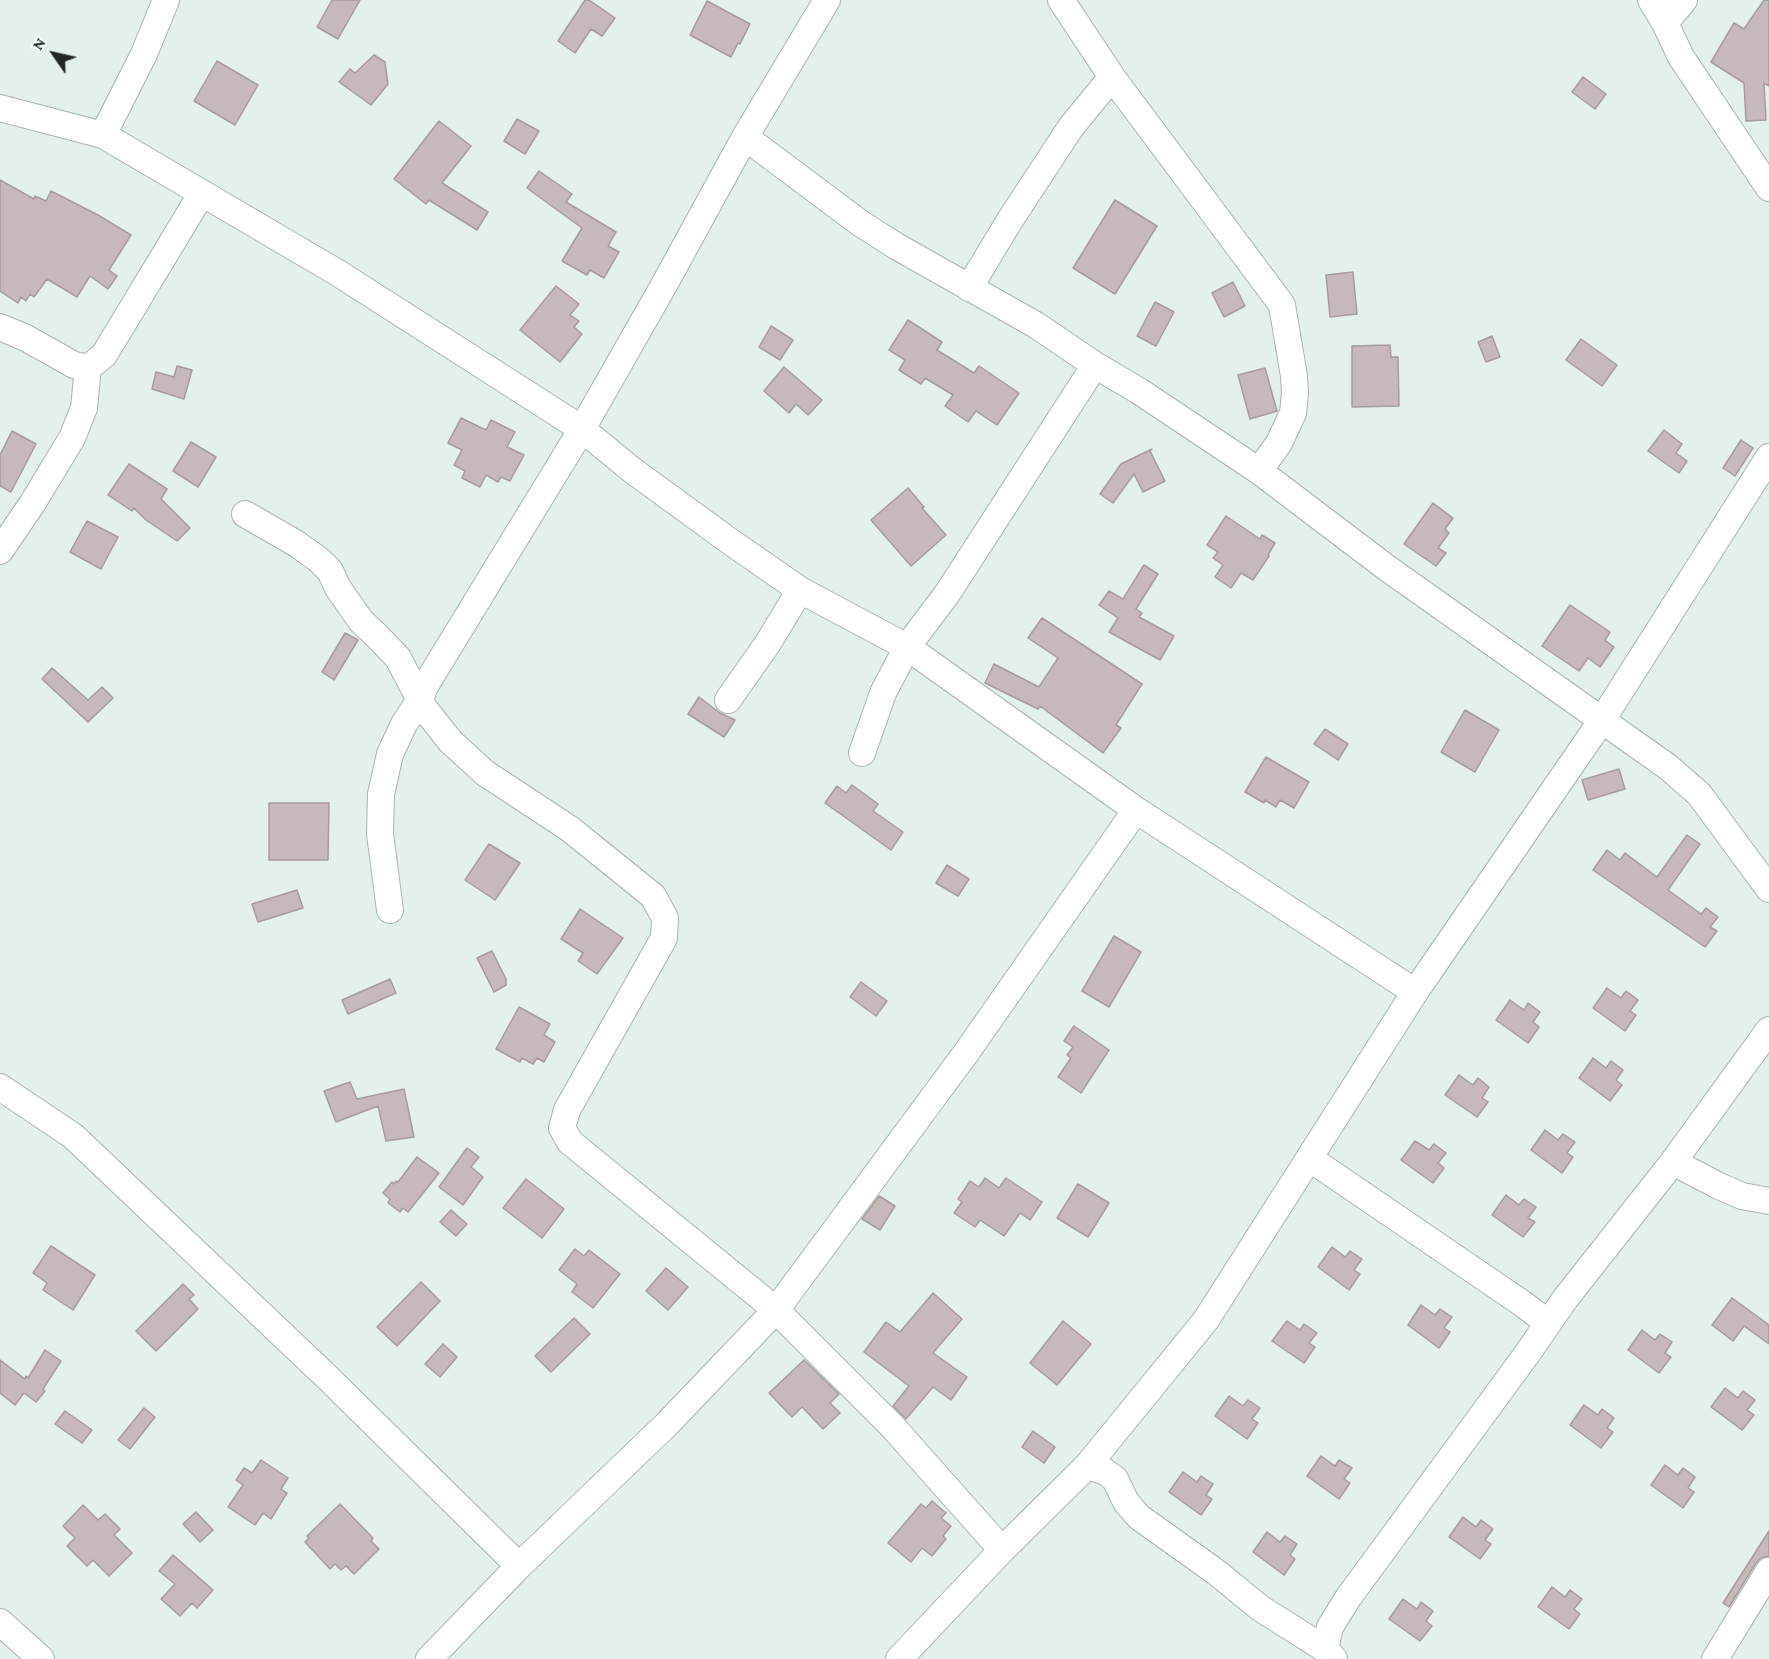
<!DOCTYPE html>
<html>
<head>
<meta charset="utf-8">
<style>
	body { margin:0 }
	#map { position:relative; width:1769px; height:1659px; overflow:hidden; background:#e4f1eb; font-family:"Crimson Pro",serif }
	canvas { display:block }
	.north { position:absolute; left:24px; top:24px; width:60px; height:60px; -webkit-text-stroke:4px #f1fff8; paint-order:stroke; rotate:304deg; font-size:16px; font-weight:700; line-height:24px; text-align:center; color:#232826 }
	.north::after { content:''; display:block; margin:auto; width:21px; height:27px; background:#232826; clip-path:polygon(50% 0,100% 100%,50% 72%,0 100%) }
</style>
</head>
<body>
<div id="map">
<canvas width="1769" height="1659"></canvas>
<div class="north">N</div>
</div>
<script>
const ctx = document.querySelector('canvas').getContext('2d');
ctx.lineJoin = 'round';
function fill(path, color) {
  ctx.fillStyle = color;
  ctx.fill(path, 'evenodd');
}
function toPath(rows) {
  const path = new Path2D();
  for (const r of rows) {
    path.moveTo(r[0], r[1]);
    for (let i = 2; i < r.length; i += 2) path.lineTo(r[i], r[i + 1]);
  }
  return path;
}
function trace(path, color, width, dash) {
  ctx.strokeStyle = color;
  ctx.lineWidth = width;
  ctx.lineCap = dash ? 'butt' : 'round';
  ctx.setLineDash(dash || []);
  ctx.stroke(path);
}
const building = toPath([
	[332,0,360,0,338,39,317,27,332,0],
	[585,0,589,0,615,18,602,36,591,29,575,53,558,41,585,0],
	[1764,0,1769,0,1769,86,1764,83,1766,120,1746,121,1744,83,1711,62,1734,23,1744,29,1764,0],
	[707,1,750,24,740,44,738,43,731,57,690,35,707,1],
	[374,55,385,62,388,84,371,105,339,82,350,69,355,73,374,55],
	[217,61,258,85,235,125,194,101,217,61],
	[1583,77,1606,94,1595,109,1572,92,1583,77],
	[517,119,539,131,525,154,504,141,517,119],
	[439,121,471,146,442,183,488,212,477,230,429,200,426,204,394,179,439,121],
	[539,171,572,194,566,202,616,232,608,246,619,252,604,278,590,270,587,275,562,261,582,228,527,188,539,171],
	[0,180,34,199,35,196,46,201,51,191,98,215,131,235,109,270,117,276,108,289,90,276,77,297,47,279,34,297,30,294,26,301,21,297,18,303,0,291,0,180],
	[1115,200,1157,226,1115,294,1073,268,1115,200],
	[1353,272,1357,314,1330,317,1326,275,1353,272],
	[1233,282,1245,306,1224,317,1212,293,1233,282],
	[556,286,579,304,570,315,579,321,574,327,582,334,560,362,520,330,556,286],
	[1155,302,1174,312,1156,346,1137,336,1155,302],
	[908,320,942,342,937,350,974,373,979,366,1019,393,997,425,976,411,968,422,945,406,953,395,925,378,921,384,899,370,905,360,889,350,908,320],
	[771,326,793,340,780,360,759,347,771,326],
	[1492,336,1500,357,1486,362,1478,342,1492,336],
	[1581,339,1617,365,1602,386,1566,360,1581,339],
	[1390,345,1391,357,1398,357,1399,406,1352,407,1352,346,1390,345],
	[177,366,192,370,184,399,152,389,156,372,174,377,177,366],
	[784,367,822,400,808,415,796,404,789,413,764,391,784,367],
	[1265,368,1277,411,1250,419,1238,375,1265,368],
	[461,418,486,430,491,420,515,432,507,447,524,455,510,481,501,477,498,482,486,475,480,487,462,478,465,471,454,465,462,450,448,443,461,418],
	[1664,430,1682,444,1676,453,1687,461,1679,473,1648,451,1664,430],
	[12,431,36,444,11,492,0,486,0,455,12,431],
	[1741,440,1753,448,1735,476,1723,468,1741,440],
	[191,442,216,457,198,487,173,471,191,442],
	[1152,449,1150,451,1165,481,1143,492,1134,474,1113,503,1100,494,1121,464,1152,449],
	[129,464,167,489,161,499,190,528,177,541,146,520,134,508,132,511,108,495,129,464],
	[908,488,924,507,922,508,946,535,911,566,871,520,908,488],
	[1433,503,1453,518,1445,529,1449,533,1438,548,1446,553,1436,566,1404,544,1433,503],
	[1226,516,1260,539,1262,535,1275,543,1268,555,1269,556,1253,580,1241,573,1231,588,1215,577,1223,565,1213,558,1218,552,1207,545,1226,516],
	[87,521,118,537,101,569,70,552,87,521],
	[1144,565,1158,574,1136,609,1142,613,1139,617,1174,636,1160,660,1109,632,1118,618,1099,605,1109,591,1123,599,1144,565],
	[1570,605,1610,632,1605,640,1614,647,1600,667,1588,658,1579,671,1542,646,1570,605],
	[1042,618,1142,684,1116,725,1121,728,1103,753,1040,706,1038,709,985,683,994,664,1039,687,1058,658,1028,638,1042,618],
	[345,633,358,640,334,680,322,672,345,633],
	[52,668,88,700,102,687,113,698,88,722,42,679,52,668],
	[699,697,720,713,735,720,724,737,688,714,699,697],
	[1465,710,1499,730,1475,772,1441,752,1465,710],
	[1325,729,1348,744,1338,760,1314,744,1325,729],
	[1266,757,1309,782,1294,808,1280,800,1276,807,1265,800,1264,803,1245,792,1266,757],
	[1619,769,1625,789,1588,800,1582,780,1619,769],
	[852,785,878,804,873,811,903,832,891,850,825,803,837,786,846,793,852,785],
	[269,803,329,803,328,860,269,860,269,803],
	[1687,835,1700,844,1668,890,1701,914,1706,908,1718,917,1710,927,1717,931,1705,947,1593,870,1607,850,1620,860,1625,853,1657,877,1687,835],
	[489,844,520,863,495,900,465,880,489,844],
	[947,865,969,879,958,896,936,883,947,865],
	[297,890,303,908,258,922,252,904,297,890],
	[580,909,623,938,597,974,578,961,583,953,561,939,580,909],
	[1114,936,1141,952,1109,1007,1082,991,1114,936],
	[492,951,506,979,506,985,494,992,477,958,492,951],
	[390,979,396,993,348,1014,342,1000,390,979],
	[861,982,887,1001,876,1016,850,997,861,982],
	[1607,988,1621,998,1626,991,1638,1000,1630,1011,1636,1015,1625,1031,1593,1008,1607,988],
	[1510,1000,1524,1010,1528,1003,1540,1012,1533,1022,1539,1027,1528,1043,1496,1020,1510,1000],
	[519,1007,550,1024,544,1035,555,1042,544,1062,537,1058,533,1064,522,1058,520,1062,496,1049,519,1007],
	[1074,1026,1109,1050,1081,1093,1058,1077,1071,1058,1067,1055,1073,1047,1064,1041,1074,1026],
	[1593,1058,1606,1068,1611,1061,1623,1070,1616,1080,1622,1085,1610,1101,1579,1078,1593,1058],
	[1459,1075,1473,1085,1478,1078,1489,1087,1482,1098,1488,1102,1477,1117,1445,1095,1459,1075],
	[350,1082,357,1099,404,1089,414,1137,386,1141,378,1106,336,1122,324,1091,350,1082],
	[1545,1130,1558,1140,1563,1134,1575,1142,1567,1153,1573,1157,1562,1173,1531,1150,1545,1130],
	[1415,1141,1429,1150,1434,1144,1446,1153,1438,1163,1444,1168,1433,1183,1401,1160,1415,1141],
	[467,1148,479,1157,471,1167,483,1177,463,1205,439,1187,467,1148],
	[417,1157,439,1173,408,1212,403,1208,400,1212,388,1203,390,1199,383,1193,392,1182,394,1184,396,1181,398,1182,417,1157],
	[985,1178,999,1188,1006,1178,1042,1202,1030,1220,1020,1213,1004,1236,980,1220,975,1227,954,1213,962,1202,958,1199,970,1181,979,1187,985,1178],
	[526,1179,564,1209,542,1238,503,1208,526,1179],
	[1078,1184,1109,1203,1088,1237,1057,1218,1078,1184],
	[1506,1195,1519,1205,1524,1199,1536,1207,1528,1218,1535,1222,1523,1237,1492,1215,1506,1195],
	[879,1196,895,1206,880,1230,862,1219,879,1196],
	[451,1210,467,1224,456,1236,440,1222,451,1210],
	[51,1246,95,1275,73,1310,43,1290,47,1283,33,1273,51,1246],
	[1332,1247,1345,1257,1350,1251,1362,1259,1354,1270,1360,1274,1349,1290,1318,1267,1332,1247],
	[575,1249,584,1256,589,1250,620,1274,593,1308,572,1292,577,1284,559,1270,575,1249],
	[666,1268,688,1287,668,1310,646,1291,666,1268],
	[421,1282,440,1301,397,1346,377,1327,421,1282],
	[183,1284,194,1295,189,1299,198,1309,156,1351,136,1331,183,1284],
	[933,1293,962,1319,933,1353,967,1377,951,1400,933,1387,906,1419,893,1406,909,1386,864,1352,886,1322,900,1332,933,1293],
	[1732,1298,1769,1325,1769,1344,1744,1326,1733,1341,1712,1325,1732,1298],
	[1421,1305,1435,1315,1440,1309,1452,1317,1444,1328,1450,1332,1439,1348,1408,1325,1421,1305],
	[574,1318,590,1334,551,1372,535,1356,574,1318],
	[1063,1321,1091,1344,1057,1385,1030,1363,1063,1321],
	[1287,1321,1300,1330,1304,1324,1317,1333,1309,1343,1315,1347,1304,1363,1272,1341,1287,1321],
	[1642,1330,1655,1340,1660,1334,1672,1342,1665,1353,1671,1357,1659,1373,1628,1350,1642,1330],
	[443,1344,457,1357,440,1377,425,1364,443,1344],
	[45,1350,61,1361,43,1389,45,1391,36,1402,24,1393,15,1405,0,1393,0,1360,25,1379,26,1376,28,1378,45,1350],
	[804,1360,839,1394,830,1403,840,1413,823,1429,802,1407,792,1417,769,1393,804,1360],
	[1725,1388,1738,1398,1743,1391,1755,1400,1747,1410,1754,1415,1742,1430,1711,1407,1725,1388],
	[1229,1396,1243,1406,1248,1400,1260,1408,1252,1419,1258,1423,1247,1439,1215,1416,1229,1396],
	[1584,1405,1598,1415,1602,1409,1614,1418,1607,1428,1613,1432,1601,1448,1570,1425,1584,1405],
	[144,1408,155,1417,130,1449,118,1440,144,1408],
	[65,1411,92,1430,82,1443,55,1424,65,1411],
	[1033,1431,1055,1447,1044,1463,1022,1447,1033,1431],
	[1321,1456,1335,1466,1339,1460,1352,1468,1344,1479,1350,1483,1339,1499,1307,1476,1321,1456],
	[261,1460,288,1478,281,1489,287,1493,271,1519,263,1513,255,1525,228,1507,243,1485,236,1480,244,1468,252,1473,261,1460],
	[1665,1465,1678,1475,1683,1468,1695,1477,1688,1488,1694,1492,1683,1508,1651,1485,1665,1465],
	[1183,1472,1197,1482,1201,1476,1213,1484,1206,1495,1212,1499,1201,1515,1169,1492,1183,1472],
	[932,1501,946,1513,941,1518,951,1526,943,1536,946,1539,932,1556,922,1548,911,1562,888,1543,921,1504,926,1508,932,1501],
	[340,1504,373,1538,371,1541,379,1549,354,1574,346,1566,341,1570,335,1564,330,1569,305,1542,309,1538,307,1536,340,1504],
	[83,1505,98,1520,105,1514,120,1529,114,1535,132,1553,109,1576,93,1560,87,1566,67,1546,75,1538,63,1526,83,1505],
	[196,1512,213,1530,200,1542,183,1524,196,1512],
	[1463,1517,1476,1527,1481,1520,1493,1529,1485,1540,1491,1544,1480,1559,1449,1537,1463,1517],
	[1769,1531,1769,1556,1761,1558,1756,1563,1729,1607,1723,1603,1769,1531],
	[1267,1532,1280,1542,1285,1536,1297,1544,1290,1555,1295,1559,1284,1575,1253,1552,1267,1532],
	[173,1555,213,1590,197,1608,192,1603,180,1616,161,1599,175,1584,159,1571,173,1555],
	[1552,1587,1565,1597,1570,1590,1582,1599,1574,1609,1580,1614,1569,1629,1538,1607,1552,1587],
	[1403,1599,1417,1609,1421,1602,1433,1611,1426,1621,1432,1626,1420,1641,1389,1619,1403,1599]
]);
fill(building, '#c7b9b9');
trace(building, '#a99b9b', 1.5);
const minor = toPath([
	[827,0,745,137,664,285,582,429,425,686,420,700,424,708,451,742,485,773,570,829,653,896,665,918,664,938,567,1110,562,1128,570,1142,776,1310,892,1426,1002,1550],
	[1061,0,1112,77,1282,305,1294,376,1295,393,1293,413,1279,443,1259,471],
	[1651,0,1665,23,1681,57,1769,188],
	[1665,23,1684,0],
	[0,108,103,135,338,273,582,429,632,470,728,540,800,590,907,647,1136,810,1415,992],
	[103,135,144,54,166,0],
	[745,137,860,223,896,246,1036,325,1095,365,1139,391,1259,471,1387,568,1668,767,1699,794,1769,889],
	[969,288,1010,220,1071,127,1112,77],
	[0,327,26,338,74,365,88,368,104,355,202,193],
	[245,514,297,544,319,560,330,571,338,588,361,621,377,636,398,658,420,700,404,724,390,754,381,794,380,834,390,910],
	[0,551,32,504,72,438,84,408,88,368],
	[728,700,768,643,800,590],
	[862,753,883,693,907,647,947,594,1095,365],
	[0,1087,73,1136,328,1378,519,1566],
	[1309,1158,1523,1304,1548,1323],
	[1673,1162,1719,1186,1742,1196,1769,1201],
	[1087,1466,1104,1471,1115,1479,1126,1502,1139,1517,1216,1572,1260,1608,1325,1649,1334,1659],
	[0,1622,41,1659],
	[1325,1649,1330,1627,1348,1598,1527,1354,1565,1299,1673,1162,1769,1030],
	[429,1659,519,1566,667,1424,776,1310,966,1053,1136,810],
	[899,1659,1002,1550,1087,1466,1206,1320,1415,992,1602,720,1769,457],
	[1715,1659,1769,1571]
]);
trace(minor, '#a8b4ae', 28);
trace(minor, '#fff', 26);
</script>
</body>
</html>
